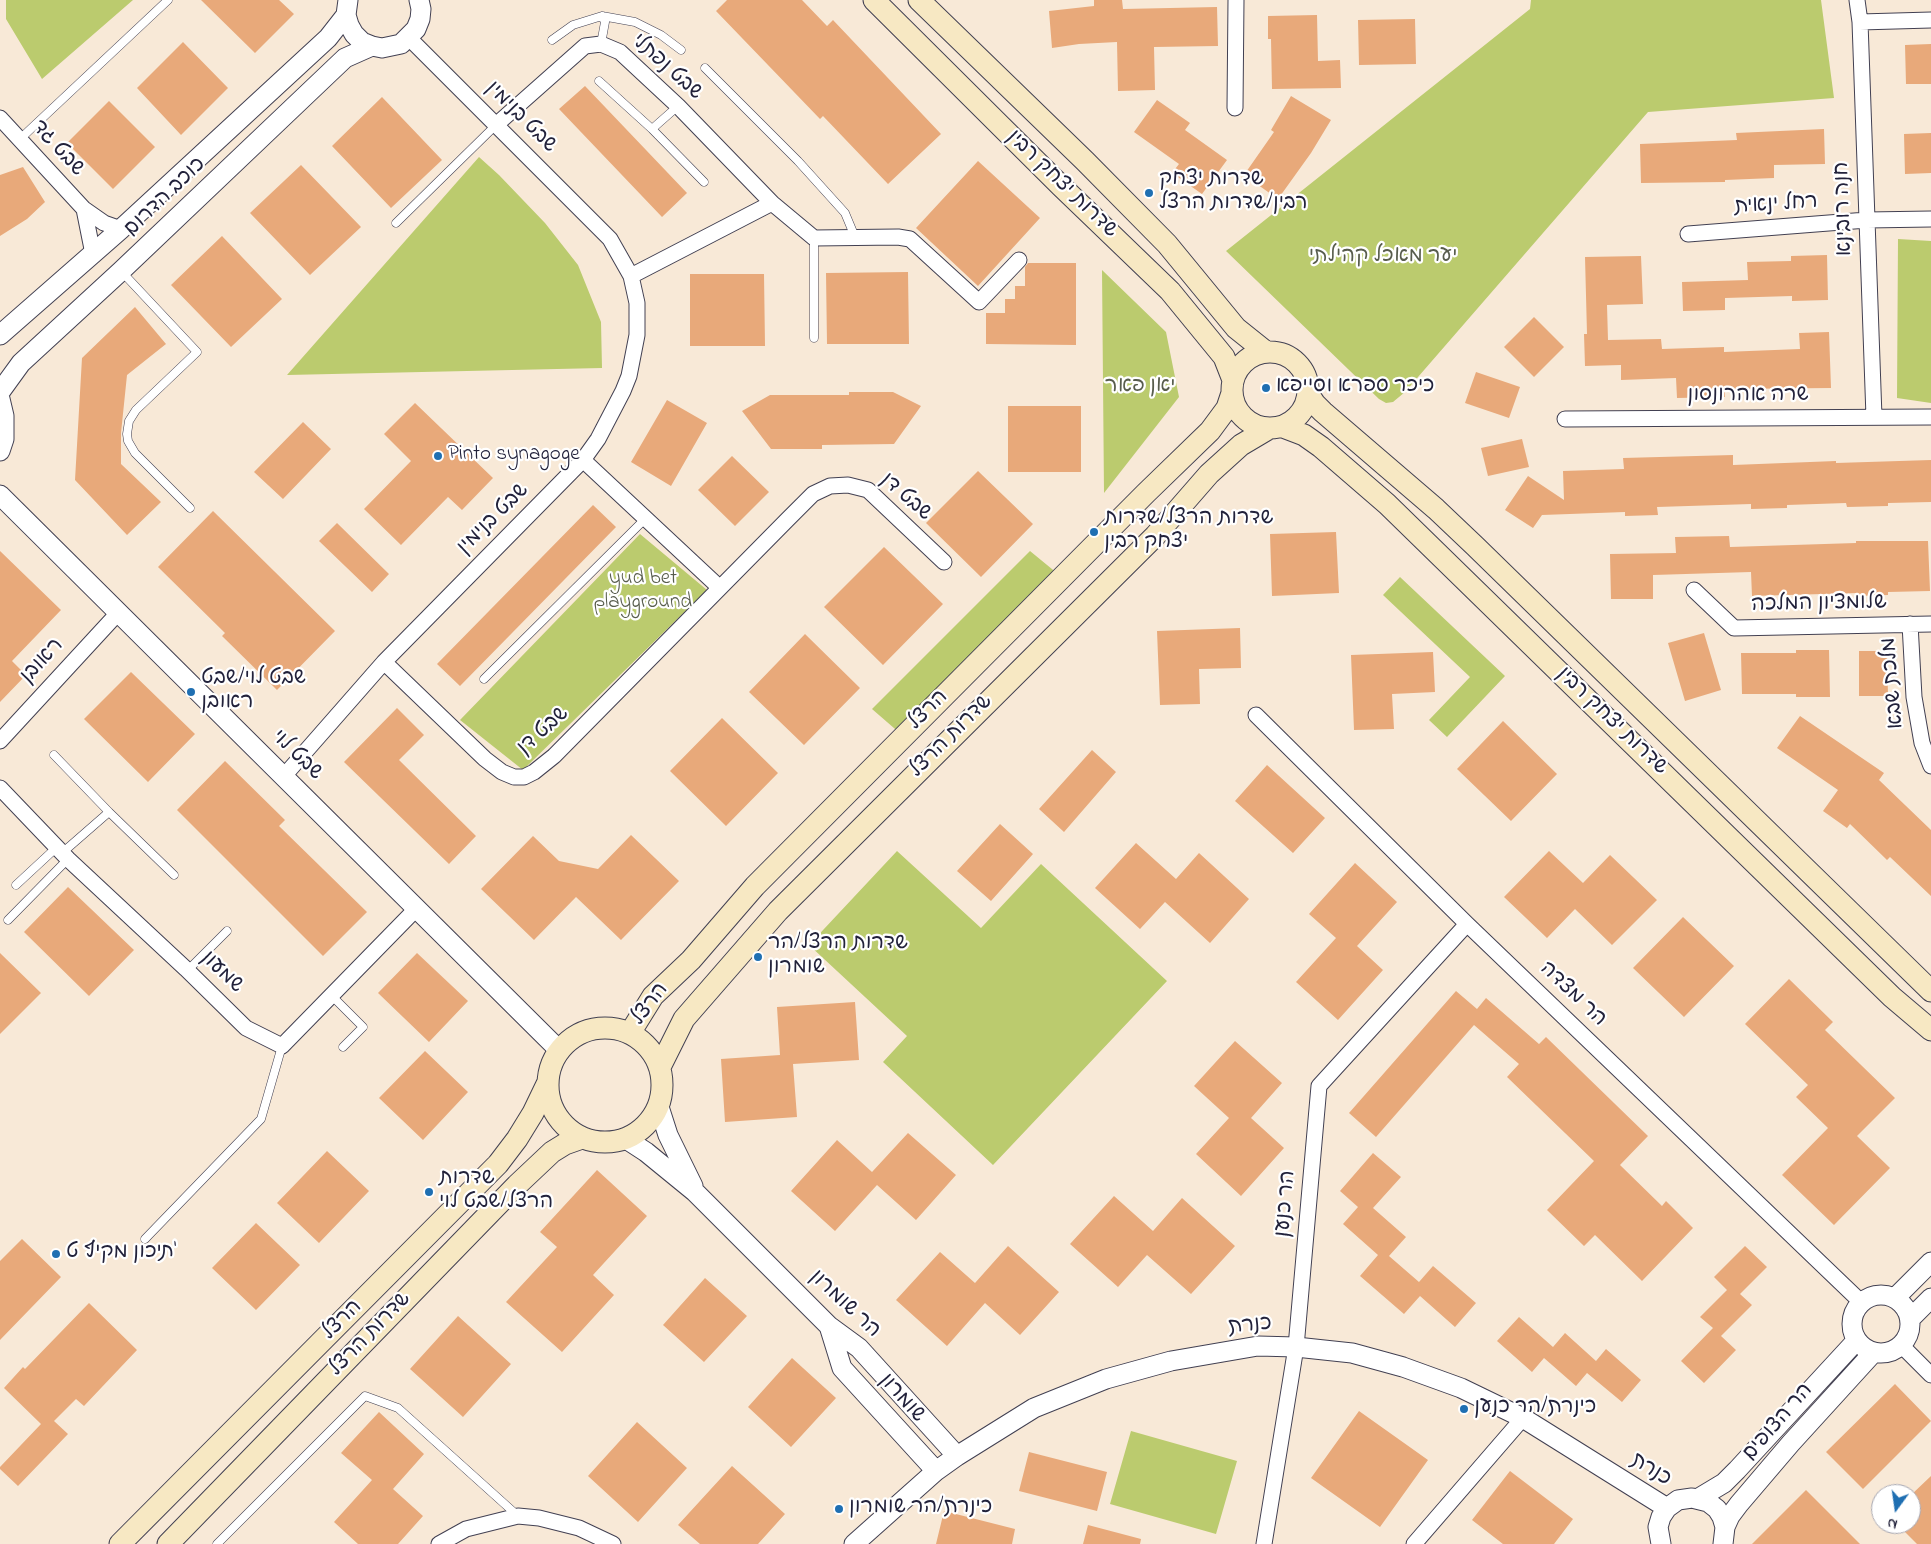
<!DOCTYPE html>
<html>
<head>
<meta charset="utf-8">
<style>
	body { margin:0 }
	#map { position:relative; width:1931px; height:1544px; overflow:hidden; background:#f8e9d7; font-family:"Indie Flower",sans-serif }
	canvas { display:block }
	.north { position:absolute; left:1871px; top:1484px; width:50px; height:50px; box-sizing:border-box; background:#fff; border:1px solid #a7a7b1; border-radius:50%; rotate:194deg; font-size:14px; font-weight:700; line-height:20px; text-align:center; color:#22223b }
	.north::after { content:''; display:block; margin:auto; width:18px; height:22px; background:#1f6fb2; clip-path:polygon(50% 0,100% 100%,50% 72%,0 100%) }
</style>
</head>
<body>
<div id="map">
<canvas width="1931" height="1544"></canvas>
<div class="north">N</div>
</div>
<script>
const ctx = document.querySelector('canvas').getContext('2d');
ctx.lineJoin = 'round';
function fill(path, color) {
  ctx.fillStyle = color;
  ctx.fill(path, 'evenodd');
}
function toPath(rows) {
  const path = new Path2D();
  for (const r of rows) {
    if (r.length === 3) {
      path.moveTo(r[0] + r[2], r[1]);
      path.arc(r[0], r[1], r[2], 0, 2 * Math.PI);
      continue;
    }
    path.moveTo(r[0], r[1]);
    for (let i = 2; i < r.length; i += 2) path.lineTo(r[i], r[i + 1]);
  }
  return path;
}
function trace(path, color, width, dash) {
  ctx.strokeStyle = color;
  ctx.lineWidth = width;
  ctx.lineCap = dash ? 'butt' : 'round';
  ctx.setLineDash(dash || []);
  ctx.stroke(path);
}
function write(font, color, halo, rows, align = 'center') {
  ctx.font = font + ' "Indie Flower","Playpen Sans Hebrew",sans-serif';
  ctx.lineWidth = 4.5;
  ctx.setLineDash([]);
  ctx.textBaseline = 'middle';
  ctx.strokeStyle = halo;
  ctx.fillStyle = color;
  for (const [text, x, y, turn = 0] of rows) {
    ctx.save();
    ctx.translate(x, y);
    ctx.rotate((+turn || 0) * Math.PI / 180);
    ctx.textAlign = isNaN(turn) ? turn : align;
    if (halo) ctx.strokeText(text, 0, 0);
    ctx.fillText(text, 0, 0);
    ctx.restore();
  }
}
fill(toPath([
	[6,0,133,0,42,79,6,19],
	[1531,0,1821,0,1834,98,1648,112,1405,392,1393,402,1386,403,1379,399,1226,251,1530,9],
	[479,157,499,175,545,223,578,265,601,322,602,368,287,375],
	[1898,239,1931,241,1931,403,1897,398],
	[1102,270,1166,332,1179,397,1104,493],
	[640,534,707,590,523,770,460,720],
	[1030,551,1058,574,902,735,872,709],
	[1400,577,1505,676,1447,737,1429,720,1470,677,1383,595],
	[897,851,981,928,1041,864,1167,981,993,1165,883,1062,907,1036,809,945],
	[1131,1431,1237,1461,1216,1534,1110,1504]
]), '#bbcb6e');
fill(toPath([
	[201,0,279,0,294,14,255,53],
	[727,0,802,0,827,26,833,20,941,134,888,184,823,116,820,119,716,11],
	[1094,0,1122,0,1123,9,1217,7,1218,46,1154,47,1155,90,1118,91,1117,42,1079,44,1052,48,1049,11,1094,6],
	[1317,15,1318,61,1340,60,1341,88,1272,89,1271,39,1268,39,1268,16],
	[1415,19,1416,64,1359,65,1358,20],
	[183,42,228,88,181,135,137,88],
	[1931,44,1931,84,1906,84,1905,45],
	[585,86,687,193,662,217,559,109],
	[1291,96,1331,120,1311,153,1278,199,1244,175,1274,132,1271,130],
	[382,97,442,160,391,208,332,146],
	[1157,100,1190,123,1185,130,1227,160,1202,194,1172,173,1179,164,1134,132],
	[109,101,155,147,113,189,67,143],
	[1824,129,1825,164,1774,165,1774,178,1725,180,1725,182,1641,183,1640,144,1737,140,1736,133],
	[1931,133,1931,173,1905,174,1904,134],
	[978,161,1040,218,978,286,916,228],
	[301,165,361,227,310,275,250,213],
	[23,167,45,202,27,219,0,236,0,175],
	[222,236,282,299,231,347,171,285],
	[1827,255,1828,300,1792,301,1792,296,1725,298,1725,310,1683,311,1682,282,1748,280,1747,262,1791,261,1791,256],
	[1641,256,1643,304,1607,305,1608,340,1661,339,1662,349,1724,347,1724,352,1800,349,1799,333,1829,332,1831,388,1725,389,1725,397,1677,398,1676,378,1621,380,1621,365,1585,366,1584,334,1587,334,1585,257],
	[1028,263,1076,263,1076,345,986,344,986,313,1005,313,1005,299,1015,299,1015,286,1025,286,1025,267],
	[908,272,909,344,827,344,826,273],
	[690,274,764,274,765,346,690,346],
	[135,307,166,344,127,375,121,433,121,464,161,502,127,535,75,480,82,358],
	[1534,317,1564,347,1534,377,1504,347],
	[1476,372,1520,387,1509,418,1465,403],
	[849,392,893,392,921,406,894,444,822,445,822,449,771,449,742,411,770,395,849,395],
	[667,400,707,423,671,486,631,462],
	[415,403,493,478,462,510,448,497,401,545,364,509,411,461,384,434],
	[1008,406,1081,406,1081,472,1008,472],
	[303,422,331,449,283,499,254,472],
	[1522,439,1529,467,1488,476,1481,448],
	[1733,455,1733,465,1836,461,1836,463,1931,460,1931,502,1888,503,1888,506,1847,507,1846,503,1787,505,1787,508,1751,509,1751,504,1657,507,1658,515,1625,516,1625,512,1542,515,1533,528,1505,510,1528,476,1564,500,1563,471,1624,469,1623,458],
	[732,456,769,492,735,526,698,490],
	[978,471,1033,524,981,577,926,523],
	[593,505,616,527,460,686,437,664],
	[213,511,335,631,277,690,222,636,225,633,158,567],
	[337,523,389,574,372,592,319,541],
	[1336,532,1339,593,1272,596,1270,534],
	[1729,536,1730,547,1856,543,1856,541,1928,541,1930,591,1888,592,1888,595,1858,596,1858,593,1752,596,1751,572,1653,575,1653,599,1611,599,1610,554,1676,553,1675,537],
	[884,547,943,604,883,665,824,607],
	[0,551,61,610,12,661,26,675,0,702],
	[1240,628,1241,668,1199,669,1200,704,1160,705,1157,631],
	[1704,633,1721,690,1685,701,1668,643],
	[805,634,860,688,804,745,749,692],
	[1796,650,1829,650,1830,697,1796,697,1796,694,1742,694,1741,653,1796,653],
	[1859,651,1887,651,1888,696,1859,696],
	[1433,652,1435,692,1392,694,1394,729,1354,730,1351,655],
	[131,672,195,734,148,782,84,719],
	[397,708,424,735,399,760,476,836,449,864,344,762],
	[1800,716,1884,773,1879,780,1931,830,1931,896,1890,857,1887,860,1850,824,1847,828,1823,811,1838,790,1777,748],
	[722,718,778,773,726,826,670,771],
	[1503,721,1557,774,1511,821,1457,769],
	[1092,750,1116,772,1064,832,1039,809],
	[225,761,285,820,279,826,367,912,323,956,177,810],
	[1267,765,1325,818,1293,853,1235,801],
	[1000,824,1033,854,991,901,957,871],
	[631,835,679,881,621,940,576,897,534,940,481,889,533,836,559,861,598,869],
	[1136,843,1176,879,1199,853,1249,899,1210,943,1165,902,1140,929,1095,888],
	[1549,851,1583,883,1610,855,1657,900,1612,945,1575,909,1547,938,1504,897],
	[1355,863,1397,902,1357,946,1383,970,1338,1020,1296,982,1336,938,1309,914],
	[68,887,134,950,89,996,24,932],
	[1683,917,1734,966,1684,1017,1633,968],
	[0,953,41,993,0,1034],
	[417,953,468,1001,429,1042,378,993],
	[1789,979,1833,1022,1825,1030,1895,1098,1857,1136,1890,1168,1834,1225,1782,1175,1828,1128,1796,1097,1808,1085,1745,1024],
	[1456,991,1477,1009,1486,998,1539,1044,1546,1037,1648,1136,1620,1165,1662,1206,1666,1201,1693,1228,1642,1281,1595,1235,1584,1246,1547,1210,1594,1161,1507,1077,1519,1064,1474,1025,1376,1137,1349,1113],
	[855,1002,859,1060,793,1064,797,1117,725,1122,721,1059,780,1055,777,1007],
	[1235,1041,1282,1083,1251,1118,1284,1148,1241,1196,1196,1154,1229,1118,1194,1086],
	[425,1051,468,1092,423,1140,379,1098],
	[908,1133,956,1175,916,1220,877,1185,835,1231,791,1191,837,1140,872,1172],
	[327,1151,369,1191,319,1243,277,1203],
	[1373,1153,1401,1177,1373,1208,1406,1237,1389,1256,1419,1282,1433,1266,1476,1303,1455,1327,1420,1296,1404,1314,1360,1276,1378,1255,1343,1224,1358,1207,1340,1191],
	[597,1170,647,1216,593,1275,614,1295,562,1352,506,1302,557,1247,540,1232],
	[1114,1196,1153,1231,1182,1198,1235,1246,1191,1294,1147,1255,1118,1287,1070,1244],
	[256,1223,300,1265,256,1310,212,1268],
	[22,1239,61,1277,0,1340,0,1261],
	[1008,1246,1059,1292,1020,1335,985,1303,947,1346,896,1300,940,1252,975,1283],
	[1745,1246,1767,1267,1740,1294,1752,1305,1721,1336,1736,1350,1704,1383,1681,1361,1713,1328,1700,1317,1727,1290,1714,1277],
	[705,1278,747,1316,704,1362,663,1325],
	[89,1303,137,1350,84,1406,76,1399,54,1421,68,1434,18,1486,0,1469,0,1467,41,1424,4,1388,23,1367,25,1369],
	[458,1316,511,1364,463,1417,410,1369],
	[1519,1317,1553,1347,1565,1333,1596,1361,1606,1349,1641,1380,1622,1402,1587,1373,1576,1386,1544,1358,1532,1372,1497,1341],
	[792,1358,836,1398,791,1447,748,1407],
	[1895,1384,1931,1421,1863,1489,1826,1452],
	[1359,1411,1428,1460,1380,1527,1311,1478],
	[379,1412,424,1454,393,1489,423,1516,398,1544,358,1544,334,1522,372,1480,341,1453],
	[637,1422,687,1468,638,1522,588,1476],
	[1029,1452,1107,1472,1097,1511,1019,1491],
	[732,1466,785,1514,758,1544,700,1544,678,1525],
	[1510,1471,1573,1519,1554,1544,1503,1544,1472,1520],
	[1931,1476,1931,1544,1917,1544,1897,1524,1911,1524,1911,1495],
	[1806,1490,1860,1544,1752,1544],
	[944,1511,1015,1529,1012,1544,936,1544],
	[1088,1525,1141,1539,1140,1544,1083,1544]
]), '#e8a97a');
const service = toPath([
	[552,40,573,25,602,16,635,22,661,35,681,50],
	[601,44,605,22,602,16],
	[705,68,798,161,845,213,855,237],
	[599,81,652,129,704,182],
	[652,129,678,106],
	[20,139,168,0],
	[396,223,497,124],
	[121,271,197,352,136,410,129,421,127,434,128,441,135,453,190,508],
	[814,338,814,238],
	[484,679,646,518],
	[54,755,109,812,62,853],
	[109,812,174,875],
	[16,885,57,847],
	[8,920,68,859],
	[186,969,192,966,227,931],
	[331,995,363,1027,343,1047],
	[145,1239,261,1119,282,1046],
	[217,1544,365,1396,398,1408,518,1516]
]);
const minor = toPath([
	[1857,0,1860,22,1874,417],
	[1860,22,1931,20],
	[1235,108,1236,0],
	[0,118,84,209,104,223,121,229],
	[497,124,585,46,601,44,620,52,678,106,772,203,814,238,898,237,910,239,979,302,1019,260],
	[84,209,93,254],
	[1688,234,1867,220,1931,219],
	[631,276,772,203],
	[1565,419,1931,417],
	[583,460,720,588],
	[1694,590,1734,628,1931,624],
	[1910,624,1914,697,1922,743,1931,766],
	[384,662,485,759,502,772,514,777,524,777,534,772,554,756,787,520,813,494,830,486,848,485,868,490,944,562],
	[1256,715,1467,924,1862,1303],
	[0,741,118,613],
	[284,776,384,662,583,460,598,439,623,391,629,376,637,335,637,303,631,276,610,239,409,38],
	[0,788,68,859,186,969,246,1028,282,1046,416,909],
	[1902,1346,1931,1375],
	[439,1544,466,1529,518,1516,539,1518,579,1528,613,1544],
	[1264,1544,1296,1347,1319,1086,1467,924],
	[1414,1544,1523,1418]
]);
const tertiary = toPath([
	[348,0,346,15,349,25,354,34,362,42,372,46,382,48,401,44,416,29,420,19,421,9,419,0],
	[0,335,121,229,328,38,346,15],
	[0,392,21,363,121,271,345,58,372,46],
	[0,399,4,416,4,439,0,451],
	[0,495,559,1050],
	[659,1107,668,1135,693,1186],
	[626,1139,646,1152,695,1192,829,1326,859,1348,957,1456],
	[1881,1324,29],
	[1895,1298,1931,1262],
	[1910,1319,1931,1298],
	[829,1326,842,1368,936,1471],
	[1699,1498,1724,1483,1737,1470,1856,1341],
	[1725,1527,1730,1516,1739,1504,1791,1443,1873,1353],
	[854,1544,936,1471,957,1456,1034,1408,1106,1379,1171,1361,1258,1346,1296,1347,1352,1353,1403,1367,1461,1388,1523,1418,1667,1508],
	[1661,1544,1658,1527,1661,1517,1667,1508,1678,1500,1692,1498,1708,1502,1717,1509,1722,1517,1725,1527,1723,1544]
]);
const secondary = toPath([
	[874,0,1061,186,1170,291,1224,357,1233,380],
	[919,0,1085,161,1167,244,1236,328,1266,352],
	[1270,390,38],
	[1309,395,1315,404,1323,412,1436,509,1475,546,1931,991],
	[1283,427,1304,435,1321,447,1387,504,1892,997,1931,1030],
	[605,1085,57],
	[630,1033,653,996,691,960,755,886,1146,493,1210,431,1227,408,1232,393],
	[660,1067,684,1019,778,911,1155,536,1209,474,1241,445,1268,429],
	[120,1544,498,1164,517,1139,533,1113,547,1084],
	[168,1544,517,1185,552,1152,565,1144,582,1138]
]);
trace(service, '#424052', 9);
trace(minor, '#424052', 17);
trace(tertiary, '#424052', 21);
trace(secondary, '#424052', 23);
trace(service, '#fff', 8);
trace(minor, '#fff', 15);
trace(tertiary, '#fff', 19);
trace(secondary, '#f7e8c3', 21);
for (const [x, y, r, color] of [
	[1149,193,5,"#1f6fb2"],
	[1266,388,5,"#1f6fb2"],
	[438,456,5,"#1f6fb2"],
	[1094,532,5,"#1f6fb2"],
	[191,692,5,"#1f6fb2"],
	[758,957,5,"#1f6fb2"],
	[429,1192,5,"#1f6fb2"],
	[56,1254,5,"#1f6fb2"],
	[1464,1409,5,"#1f6fb2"],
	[839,1509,5,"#1f6fb2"]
]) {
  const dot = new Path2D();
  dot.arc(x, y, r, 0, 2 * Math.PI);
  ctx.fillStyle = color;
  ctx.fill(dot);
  trace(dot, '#fff', 2);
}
write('21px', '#22223b', '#fff', [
	["שבט נפתלי",666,68,42],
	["שבט בנימין",520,118,45],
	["שבט גד",57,149,48],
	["שדרות יצחק רבין",1061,185,44],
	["כוכב הדרום",166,198,-44],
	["רחל ינאית",1776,206,-4],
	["חנה רובינא",1845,209,-92],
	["שרה אהרונסון",1748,397],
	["שבט דן",905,498,41],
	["שבט בנימין",494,520,-45],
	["שלומציון המלכה",1819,605,-1],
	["ראובן",43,662,-47],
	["מלכת שבא",1894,683,-95],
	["הרצל",929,711,-45],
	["שדרות יצחק רבין",1611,722,44],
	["שבט דן",544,732,-42],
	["שדרות הרצל",952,737,-45],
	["שבט לוי",296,756,44],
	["שמעון",221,973,44],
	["הר מצדה",1572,995,44],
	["הרצל",651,1005,-53],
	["הר כנען",1287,1204,-85],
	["הר שומרון",844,1305,43],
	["הרצל",343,1321,-45],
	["כנרת",1250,1327,-5],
	["שדרות הרצל",371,1335,-46],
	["שומרון",901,1399,48],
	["הר הצופים",1779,1423,-49],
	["כנרת",1650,1471,32]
]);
write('21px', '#22223b', '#fff', [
	["שדרות יצחק",1159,181],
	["רבין/שדרות הרצל",1159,205],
	["כיכר ספרא וסייפא",1276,388],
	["Pinto synagoge",448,456],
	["שדרות הרצל/שדרות",1104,520],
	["יצחק רבין",1104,544],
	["שבט לוי/שבט",201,680],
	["ראובן",201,704],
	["שדרות הרצל/הר",768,945],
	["שומרון",768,969],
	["שדרות",439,1180],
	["הרצל/שבט לוי",439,1204],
	["תיכון מקיף ט'",66,1254],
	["כינרת/הר כנען",1474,1409],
	["כינרת/הר שומרון",849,1509]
], 'left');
write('21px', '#585d4d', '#fff', [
	["יער מאכל קהילתי",1383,258],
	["יאן פאר",1140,388],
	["yud bet",643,580],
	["playground",643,604]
]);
</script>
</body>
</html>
